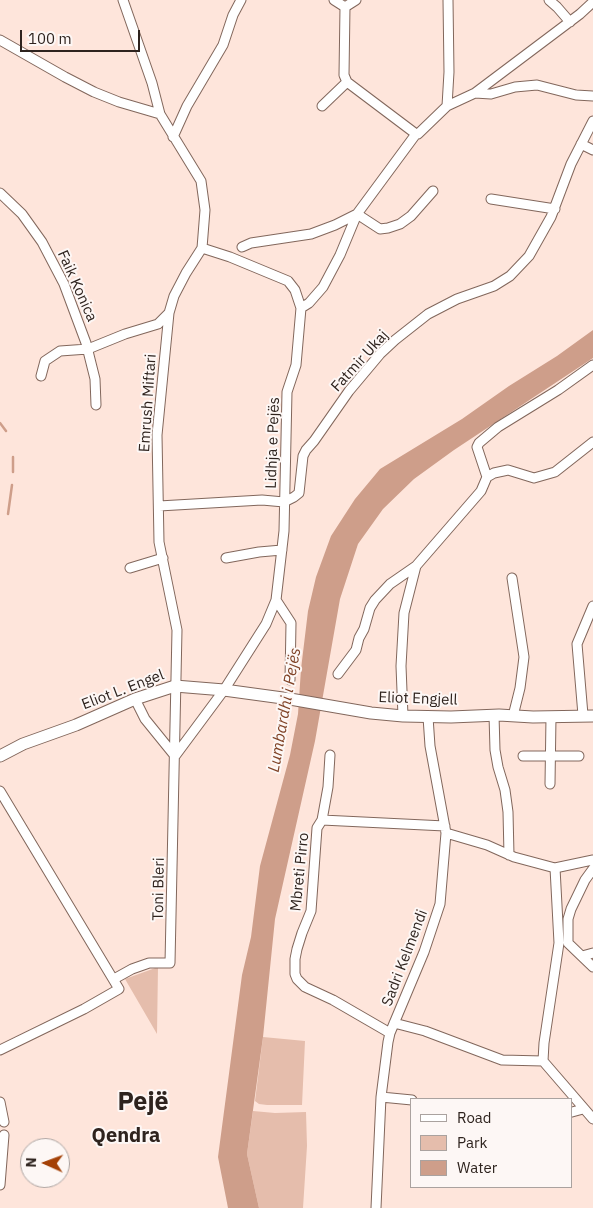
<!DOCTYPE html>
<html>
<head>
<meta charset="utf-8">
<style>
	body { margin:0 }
	#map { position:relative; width:593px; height:1208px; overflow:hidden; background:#fee5db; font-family:"IBM Plex Sans",sans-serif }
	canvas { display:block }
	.legend { position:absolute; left:410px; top:1098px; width:162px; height:90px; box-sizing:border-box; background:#fdf7f5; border:1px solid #aaa29f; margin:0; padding:6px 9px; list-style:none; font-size:15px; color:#2e231e }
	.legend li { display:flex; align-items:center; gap:10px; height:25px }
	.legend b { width:25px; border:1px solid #aaa29f }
	.north { position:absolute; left:20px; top:1138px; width:50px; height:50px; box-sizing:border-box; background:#fdf7f5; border:1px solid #aaa29f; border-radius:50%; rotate:272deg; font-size:14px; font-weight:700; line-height:20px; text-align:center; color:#2e231e }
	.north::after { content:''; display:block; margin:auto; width:18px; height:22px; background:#a44106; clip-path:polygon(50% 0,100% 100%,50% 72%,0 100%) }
	.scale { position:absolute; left:20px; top:30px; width:120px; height:22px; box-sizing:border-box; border:2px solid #2e231e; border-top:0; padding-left:6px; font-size:15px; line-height:18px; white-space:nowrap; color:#2e231e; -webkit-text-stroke:4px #fdf7f5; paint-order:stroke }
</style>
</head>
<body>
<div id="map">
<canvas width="593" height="1208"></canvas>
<ul class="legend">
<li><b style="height:6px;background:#fff"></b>Road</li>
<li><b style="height:14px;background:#e5bdac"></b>Park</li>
<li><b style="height:14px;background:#ce9e8a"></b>Water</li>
</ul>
<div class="north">N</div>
<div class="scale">100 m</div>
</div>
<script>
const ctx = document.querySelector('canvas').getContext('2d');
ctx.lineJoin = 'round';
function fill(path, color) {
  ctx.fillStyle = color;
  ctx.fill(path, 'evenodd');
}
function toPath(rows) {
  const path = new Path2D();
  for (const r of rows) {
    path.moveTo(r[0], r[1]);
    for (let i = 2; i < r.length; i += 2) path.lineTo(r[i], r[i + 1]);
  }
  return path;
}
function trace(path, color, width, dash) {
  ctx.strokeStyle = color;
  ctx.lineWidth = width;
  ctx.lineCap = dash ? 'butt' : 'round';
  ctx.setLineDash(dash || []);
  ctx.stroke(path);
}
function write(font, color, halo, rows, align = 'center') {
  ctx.font = font + ' "IBM Plex Sans",sans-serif';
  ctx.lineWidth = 4;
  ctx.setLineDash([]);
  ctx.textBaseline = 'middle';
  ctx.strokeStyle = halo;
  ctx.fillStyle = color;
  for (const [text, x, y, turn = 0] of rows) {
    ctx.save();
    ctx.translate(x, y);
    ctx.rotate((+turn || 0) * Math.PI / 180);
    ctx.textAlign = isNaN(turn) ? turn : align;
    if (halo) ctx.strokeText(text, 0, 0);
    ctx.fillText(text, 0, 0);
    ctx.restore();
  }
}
fill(toPath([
	[158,967,157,1034,125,979],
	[263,1037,305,1041,302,1105,267,1105,259,1104,255,1101],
	[253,1111,275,1113,306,1112,307,1146,303,1208,259,1208,247,1154]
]), '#e5bdac');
fill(toPath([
	[593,330,593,358,454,450,414,479,383,509,358,544,340,599,315,741,275,919,263,1037,247,1154,259,1208,228,1208,218,1157,242,975,251,937,260,866,290,755,298,714,301,669,308,611,316,577,331,536,355,499,380,469,462,419,509,386,557,356]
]), '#ce9e8a');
trace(toPath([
	[0,423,6,431],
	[13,472,13,457],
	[8,514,12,485]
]), '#ce9e8a', 2.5);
const minor = toPath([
	[334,0,345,7,344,75,347,82],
	[549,0,557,7,570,22],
	[345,7,356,0],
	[0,40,65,77,94,92,119,102,160,114],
	[475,93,491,94,515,87,537,85,576,95,593,96],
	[322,106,347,82,416,134],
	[447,106,449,72,448,0],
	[173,137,187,106,223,45,233,15,241,0],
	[581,144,593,150],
	[0,193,22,214,42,242,64,284,86,343,95,379,96,405],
	[491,199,555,209],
	[242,247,251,243,311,234,335,225,357,214,380,229,388,228,400,224,411,216,433,191],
	[301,308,309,303,323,287,340,255,357,214,416,134,418,134,447,106,475,93,580,14,593,2],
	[41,376,45,361,60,351,88,349,125,334,158,324,169,313],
	[487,477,494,473,508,470,534,478,555,472,593,442],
	[159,506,262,500,284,502,294,497,299,493,303,456,306,450,314,441,349,391,380,354,395,340,428,314,457,299,494,286,510,276,529,256,551,217,571,164,593,121],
	[226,558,259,552,282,550],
	[130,568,163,558],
	[512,578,524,657,520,688,513,716],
	[276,600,291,623,290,680],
	[338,674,356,650,359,638,364,629,370,608,375,600,390,584,416,566],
	[135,699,145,719,175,756,224,690,266,624,276,600,284,531,287,392,296,365,301,308,295,290,288,281,230,257,202,248],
	[494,715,495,750,498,767,505,790,508,812,509,855],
	[583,715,577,644,593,606],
	[403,716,401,666,404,613,416,566,481,491,487,477,477,447,479,443,498,427,558,390,593,365],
	[330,755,328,787,322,820,317,828,311,911,302,933,297,949,295,959,295,974,297,979,305,987,333,1000,390,1033],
	[523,756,579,756],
	[550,784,551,717],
	[0,791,119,989,84,1009,0,1050],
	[322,820,445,826],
	[446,833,487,845,514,857,555,868,593,860],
	[555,868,559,943,544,1043,543,1061,593,1119],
	[568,943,568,919,571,909,585,880,593,869],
	[568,943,593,967],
	[582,956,593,953],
	[114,979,132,969,149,963,170,963,177,630,159,542,157,435,169,313,174,296,186,273,202,248,205,210,201,181,160,114,152,83,123,0],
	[394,1023,425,1031,502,1060,543,1061],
	[381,1097,412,1100],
	[0,1102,4,1122],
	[572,1112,583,1109],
	[0,1185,4,1135],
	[376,1208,381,1097,388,1042,390,1033,424,952,440,904,446,833,430,746,428,717]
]);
const major = toPath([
	[0,756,23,744,76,725,135,699,175,686,224,690,290,699,371,713,403,716,451,717,499,715,533,717,593,716]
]);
trace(minor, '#82675c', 11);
trace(major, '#82675c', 13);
trace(minor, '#fff', 9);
trace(major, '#fff', 11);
write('15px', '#2e231e', '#fdf7f5', [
	["Faik Konica",77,286,66],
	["Fatmir Ukaj",360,361,-48],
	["Emrush Miftari",148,403,-86],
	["Lidhja e Pejës",273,443,-88],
	["Eliot L. Engel",123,690,-21],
	["Eliot Engjell",418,699,2],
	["Mbreti Pirro",300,872,-84],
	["Toni Bleri",159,889,-89],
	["Sadri Kelmendi",405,958,-69]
]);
write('italic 16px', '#804327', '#fdf7f5', [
	["Lumbardhi i Pejës",285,710,-80]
]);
write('bold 20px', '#2e231e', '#fdf7f5', [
	["Qendra",126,1136]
]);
write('bold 25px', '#2e231e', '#fdf7f5', [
	["Pejë",143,1103]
]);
</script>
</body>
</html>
